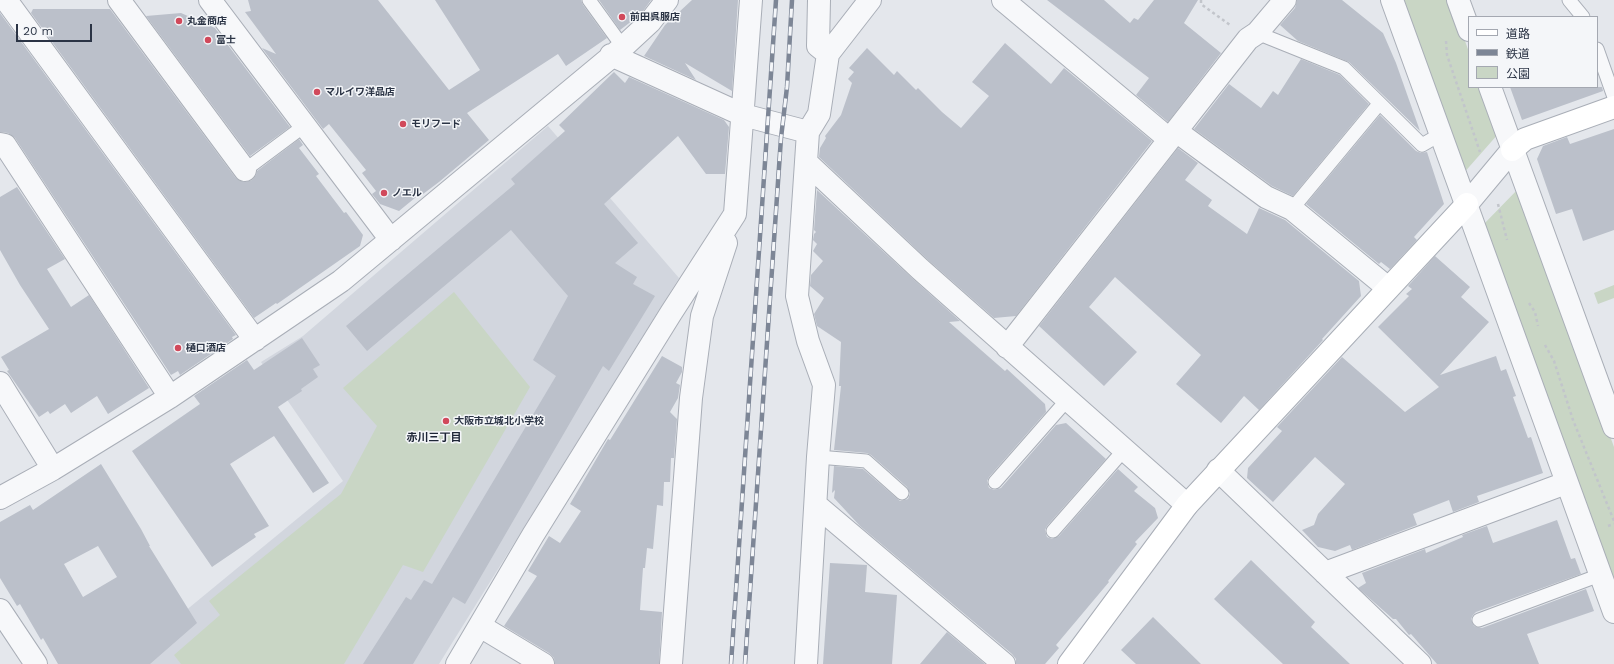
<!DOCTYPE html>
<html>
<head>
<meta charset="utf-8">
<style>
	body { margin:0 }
	#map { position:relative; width:1614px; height:664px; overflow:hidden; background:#e4e7ec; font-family:"Work Sans","Noto Sans JP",sans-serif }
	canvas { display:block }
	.legend { position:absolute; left:1468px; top:16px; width:130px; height:72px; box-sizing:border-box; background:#f4f6f9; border:1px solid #a4a8b1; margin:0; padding:5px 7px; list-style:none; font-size:12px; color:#2b3445 }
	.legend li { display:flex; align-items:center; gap:8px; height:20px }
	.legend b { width:20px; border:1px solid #a4a8b1 }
	.scale { position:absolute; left:16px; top:24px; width:76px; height:18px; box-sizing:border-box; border:2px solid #2b3445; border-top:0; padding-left:5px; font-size:12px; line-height:14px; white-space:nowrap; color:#2b3445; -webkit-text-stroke:3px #f4f6f9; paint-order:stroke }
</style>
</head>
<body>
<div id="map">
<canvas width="1614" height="664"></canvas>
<ul class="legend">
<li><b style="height:5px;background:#fff"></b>道路</li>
<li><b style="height:5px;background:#7d8696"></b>鉄道</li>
<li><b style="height:11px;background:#c9d6c5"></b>公園</li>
</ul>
<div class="scale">20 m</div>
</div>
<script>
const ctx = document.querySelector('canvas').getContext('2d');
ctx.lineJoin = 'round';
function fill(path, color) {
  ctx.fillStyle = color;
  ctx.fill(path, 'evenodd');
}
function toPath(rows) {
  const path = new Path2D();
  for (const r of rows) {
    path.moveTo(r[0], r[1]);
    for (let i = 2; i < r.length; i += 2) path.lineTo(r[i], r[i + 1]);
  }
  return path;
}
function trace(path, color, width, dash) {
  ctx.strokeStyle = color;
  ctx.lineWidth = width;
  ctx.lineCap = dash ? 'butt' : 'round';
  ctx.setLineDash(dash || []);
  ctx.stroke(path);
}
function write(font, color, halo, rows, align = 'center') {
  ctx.font = font + ' "Work Sans","Noto Sans JP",sans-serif';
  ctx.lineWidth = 3;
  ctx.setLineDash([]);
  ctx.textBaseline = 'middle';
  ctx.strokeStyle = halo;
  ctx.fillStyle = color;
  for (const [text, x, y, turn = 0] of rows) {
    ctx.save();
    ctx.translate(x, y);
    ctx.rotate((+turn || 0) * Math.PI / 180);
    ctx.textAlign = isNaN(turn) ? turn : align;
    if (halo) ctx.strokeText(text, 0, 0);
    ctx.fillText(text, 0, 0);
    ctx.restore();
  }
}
fill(toPath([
	[548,126,679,278,439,664,134,664,156,635,343,481,261,362,303,336]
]), '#d2d6de');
fill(toPath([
	[1398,0,1450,0,1469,52,1469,87,1482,87,1499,133,1462,175],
	[1519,188,1614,447,1614,592,1482,226],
	[1614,285,1614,298,1598,304,1594,293],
	[454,292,530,387,423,572,403,565,344,664,181,664,174,655,220,615,209,601,341,494,377,426,343,388]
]), '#c9d6c5');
fill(toPath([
	[248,0,378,0,449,90,480,70,435,0,581,0,583,5,607,38,566,66,558,54,467,113,489,140,439,182,423,194,421,193,399,211,380,204,372,194,376,191,362,173,366,170,329,124,323,129,262,48,276,54,245,12,251,11],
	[599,0,651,0,641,14,620,30],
	[692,0,738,0,732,91,685,63,696,80,644,56,665,25],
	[1047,0,1104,0,1130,23,1134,18,1138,20,1154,0,1198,0,1184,23,1221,53,1168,122,1136,95,1149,78],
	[1297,0,1342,0,1383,33,1396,63,1420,131,1349,62,1298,41,1280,25,1295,8],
	[33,9,110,9,235,177,240,181,246,182,252,180,256,175,257,171,299,139,303,145,299,148,319,174,316,176,344,213,346,212,363,235,360,246,277,304,276,303,254,318,31,13],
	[0,13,236,335,232,337,233,339,180,375,178,371,171,375,15,138,8,133,0,132],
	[181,13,215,28,290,127,250,156,146,16],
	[1005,43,1051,84,1064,68,1152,141,1016,316,994,318,928,260,819,157,820,148,826,138,825,136,841,115,852,83,848,79,854,72,849,68,867,48,894,75,897,71,916,90,918,88,942,112,961,128,989,96,972,82],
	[1301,59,1340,75,1369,104,1293,196,1272,186,1194,129,1229,84,1261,108,1273,91,1278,95],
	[614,72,625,83,629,77,724,120,729,127,725,174,706,174,678,136,604,204,638,243,615,263,637,277,633,284,655,296,609,371,603,366,465,604,453,597,413,664,363,664,406,597,411,600,424,580,432,584,556,376,533,360,568,296,511,230,367,351,346,326,515,184,511,179,565,131,559,125],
	[1510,87,1602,87,1603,91,1522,120],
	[1380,115,1416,151,1421,153,1427,152,1444,204,1414,237,1417,240,1390,269,1381,262,1379,264,1306,204],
	[1614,129,1614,230,1583,241,1572,209,1556,214,1537,159,1543,146,1567,137,1570,144],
	[1178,148,1198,163,1185,180,1212,200,1208,206,1247,234,1259,208,1285,220,1359,281,1361,296,1322,339,1323,340,1259,410,1244,396,1221,423,1176,384,1201,355,1115,277,1089,307,1137,352,1104,386,1039,326],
	[17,187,65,259,47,269,71,307,89,295,149,388,108,414,97,396,71,413,65,404,50,414,48,411,39,417,7,371,9,370,1,357,49,329,20,285,0,250,0,197],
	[817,190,912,278,960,321,949,322,1005,371,1007,369,1045,404,1046,412,989,477,987,481,989,488,994,490,1001,488,1056,425,1066,423,1106,459,1047,526,1045,530,1047,537,1052,539,1059,536,1118,469,1138,487,1134,491,1155,508,1158,518,1135,542,1137,544,1108,581,1109,582,1056,645,1059,648,1045,664,1016,664,1016,659,1012,654,860,526,834,498,835,490,832,493,834,466,863,469,900,501,908,499,910,494,907,487,871,455,867,453,834,450,841,386,839,386,841,342,817,326,814,314,824,298,810,286,811,275,823,261,813,251,817,244,813,240,814,234,816,232,814,230],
	[1435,256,1470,287,1461,297,1489,322,1440,375,1496,356,1501,371,1506,369,1516,396,1513,397,1528,438,1531,437,1543,473,1477,496,1479,502,1453,512,1449,500,1413,514,1417,525,1352,550,1350,545,1335,551,1318,547,1302,530,1314,525,1318,514,1345,484,1315,457,1273,502,1247,478,1248,468,1282,431,1277,427,1342,357,1405,412,1439,387,1378,327,1409,296,1406,294,1412,289,1408,286],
	[302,338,320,365,313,369,318,377,301,389,302,391,278,407,329,483,313,493,274,436,230,464,269,526,254,534,256,537,212,567,132,451,200,404,194,396,247,360,254,370],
	[662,356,682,367,682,372,676,383,680,385,678,398,670,412,677,419,674,458,671,458,670,482,664,482,663,506,657,505,653,549,647,548,645,568,643,568,640,610,662,612,659,664,555,664,554,658,549,653,504,626,537,576,528,571,549,536,560,543,581,511,570,504,608,439,610,440],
	[101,464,141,529,150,546,149,546,197,623,150,664,58,664,43,638,41,640,20,604,17,606,0,578,0,522,30,505,33,510],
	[98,546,117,577,83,597,64,564],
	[1557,520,1571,559,1575,558,1581,574,1476,612,1473,615,1471,619,1474,626,1482,628,1586,589,1594,611,1527,634,1539,664,1437,664,1411,634,1409,635,1396,619,1393,619,1358,588,1366,583,1362,573,1425,549,1426,553,1463,537,1462,535,1487,526,1493,543],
	[1251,560,1315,622,1311,627,1350,664,1283,664,1214,599],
	[830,563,867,565,865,592,897,595,892,664,823,664],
	[1153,617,1201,664,1136,664,1121,650],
	[947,632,985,664,920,664]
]), '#bbc0ca');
const lane = toPath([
	[589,0,623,47],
	[1569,0,1583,17],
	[1257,33,1344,68,1422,145,1441,134],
	[1597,49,1614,97],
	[245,170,304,126],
	[1292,209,1379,104],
	[818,457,866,461,902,493],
	[995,482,1067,400],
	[1053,531,1124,450],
	[1479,620,1600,575]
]);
const street = toPath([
	[6,0,255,340],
	[119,0,245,170],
	[210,0,391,240],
	[819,0,818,46,828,54],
	[1003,0,1169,139],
	[1392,0,1614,612],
	[1458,0,1469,30],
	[611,55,743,115,808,132,806,162,920,269,1187,505],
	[1490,87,1614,427],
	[1176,131,1266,197,1292,209,1388,288],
	[808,132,819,114,828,54,870,0],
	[0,144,5,145,170,397],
	[806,162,797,296,808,341,824,385,818,457,806,664],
	[1467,204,1512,150],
	[1007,347,1248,39,1257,33,1285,0],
	[0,383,53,469],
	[1218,470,1420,664],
	[0,498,53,469,170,397,341,281,623,47,650,22,667,0],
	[816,505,1004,664],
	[1325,573,1566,483],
	[0,610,36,664],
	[480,626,543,664],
	[457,664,533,535,671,313,735,214,751,0],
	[671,664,691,398,702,316,726,243]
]);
const secondary = toPath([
	[1512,150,1525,139,1614,107],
	[1069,664,1187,505,1467,204]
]);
trace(lane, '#a9aeb7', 15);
trace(street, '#a9aeb7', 24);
trace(secondary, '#a9aeb7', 24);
trace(toPath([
	[1201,0,1201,4,1230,25],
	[1446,41,1447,55,1480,152],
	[1498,204,1507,240],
	[1529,303,1535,312,1538,326],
	[1545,345,1554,361,1573,420,1614,521],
	[1608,526,1614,524]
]), '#c2c5cb', 2.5, [3, 3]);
trace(lane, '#f7f8fa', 13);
trace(street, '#f7f8fa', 22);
trace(secondary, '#fff', 22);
const rail = toPath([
	[731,664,776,0],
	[745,664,781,138,787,87,792,0]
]);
trace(rail, '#7d8696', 4.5);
trace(rail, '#f4f6f9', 3, [9]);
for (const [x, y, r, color] of [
	[622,17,4,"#d1495b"],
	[179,21,4,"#d1495b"],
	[208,40,4,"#d1495b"],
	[317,92,4,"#d1495b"],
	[403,124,4,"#d1495b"],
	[384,193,4,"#d1495b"],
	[178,348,4,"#d1495b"],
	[446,421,4,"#d1495b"]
]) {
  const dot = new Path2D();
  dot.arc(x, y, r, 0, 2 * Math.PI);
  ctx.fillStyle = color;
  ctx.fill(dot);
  trace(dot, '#f4f6f9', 1.5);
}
write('bold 10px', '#2b3445', '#f4f6f9', [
	["前田呉服店",630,17],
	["丸金商店",187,21],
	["富士",216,40],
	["マルイワ洋品店",325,92],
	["モリフード",411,124],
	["ノエル",392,193],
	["樋口酒店",186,348],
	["大阪市立城北小学校",454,421]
], 'left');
write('bold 11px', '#1d2536', '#f4f6f9', [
	["赤川三丁目",434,438]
]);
</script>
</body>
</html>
